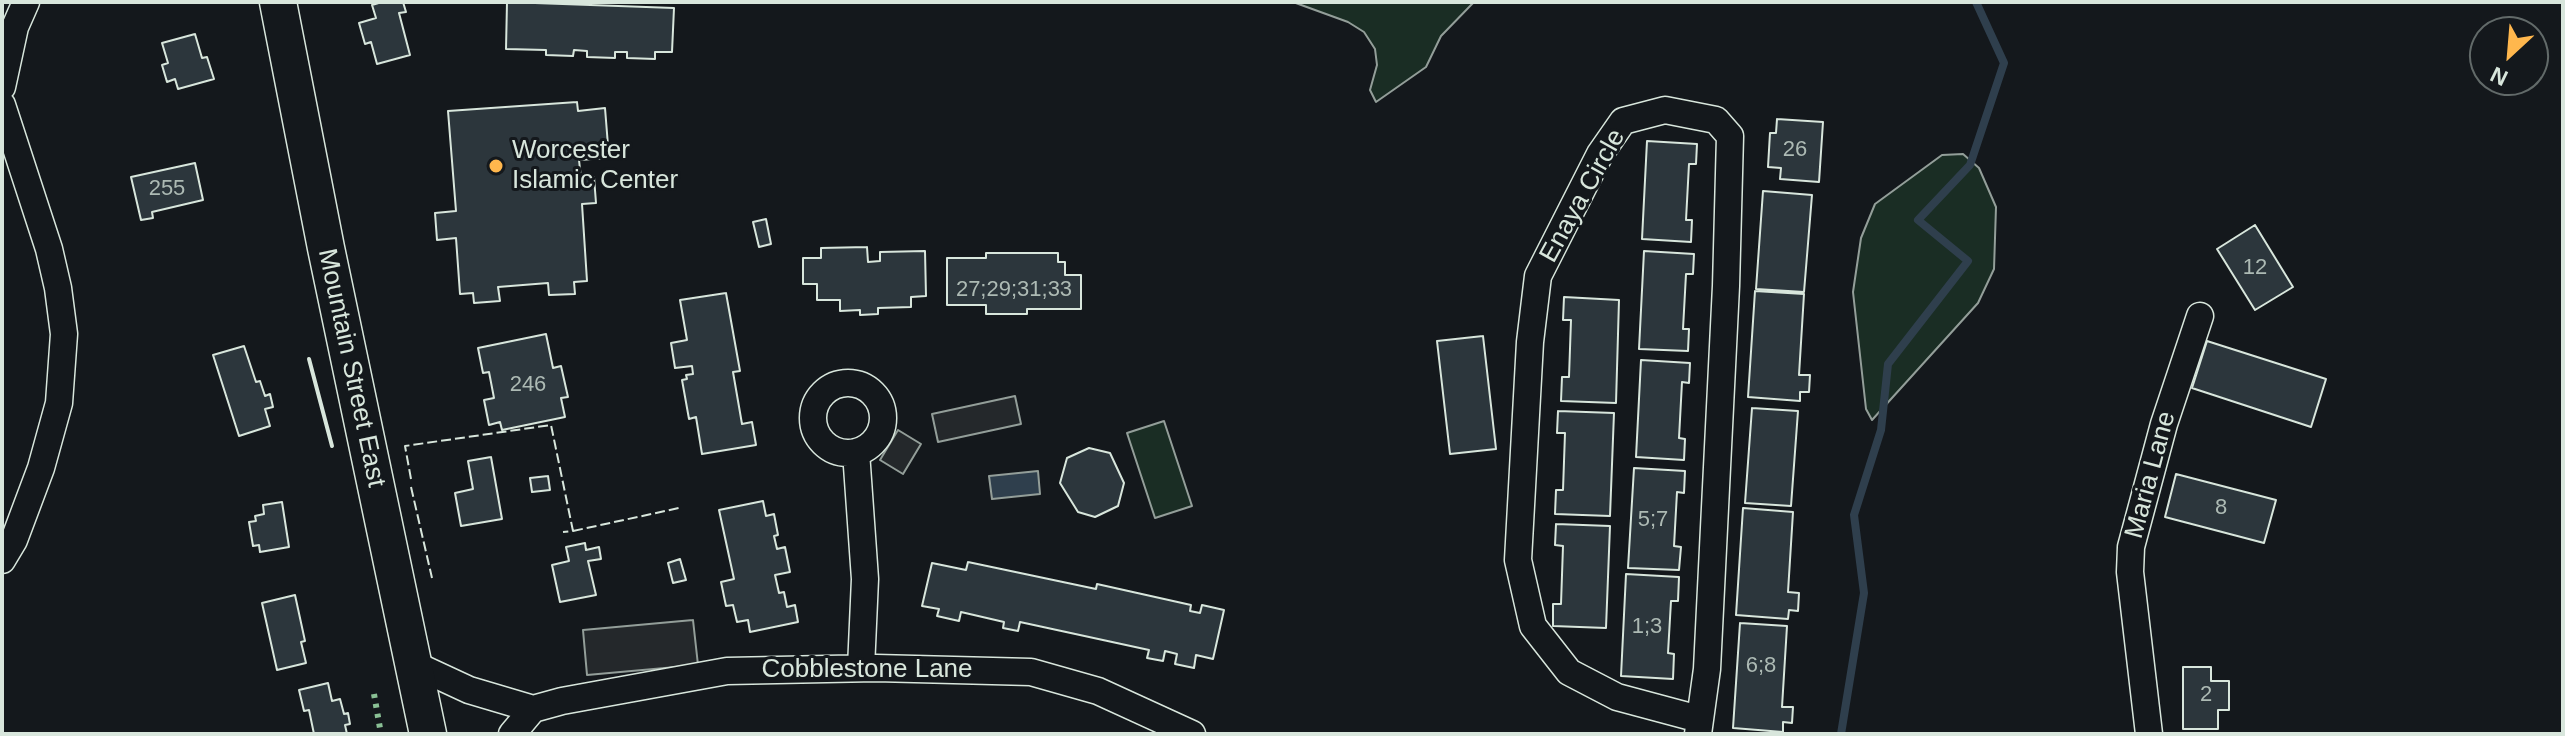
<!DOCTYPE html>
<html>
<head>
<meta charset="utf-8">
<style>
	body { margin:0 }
	#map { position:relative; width:2565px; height:736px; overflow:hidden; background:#14181c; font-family:Helvetica,sans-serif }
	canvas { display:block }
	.frame { position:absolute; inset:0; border:4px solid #d8e6dc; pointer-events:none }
	.north { position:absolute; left:2469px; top:16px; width:80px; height:80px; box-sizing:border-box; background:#14181c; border:2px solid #626a69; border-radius:50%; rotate:206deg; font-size:22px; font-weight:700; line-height:32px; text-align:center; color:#d8e6dc }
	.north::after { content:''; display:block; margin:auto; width:28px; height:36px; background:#ffb74d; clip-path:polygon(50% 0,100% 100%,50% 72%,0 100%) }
</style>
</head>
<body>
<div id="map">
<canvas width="2565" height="736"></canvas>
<div class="frame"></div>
<div class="north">N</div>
</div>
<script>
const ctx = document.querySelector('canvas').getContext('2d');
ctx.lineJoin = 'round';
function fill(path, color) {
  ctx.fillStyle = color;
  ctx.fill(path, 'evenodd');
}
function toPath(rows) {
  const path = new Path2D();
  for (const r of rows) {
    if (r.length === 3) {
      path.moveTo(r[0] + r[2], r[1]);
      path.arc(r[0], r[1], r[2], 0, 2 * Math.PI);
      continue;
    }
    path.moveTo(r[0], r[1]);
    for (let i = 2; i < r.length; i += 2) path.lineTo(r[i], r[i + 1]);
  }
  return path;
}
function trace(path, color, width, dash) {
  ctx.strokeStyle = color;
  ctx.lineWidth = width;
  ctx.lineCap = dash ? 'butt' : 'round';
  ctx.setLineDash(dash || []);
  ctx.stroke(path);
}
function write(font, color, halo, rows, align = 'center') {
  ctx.font = font + ' Helvetica,sans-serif';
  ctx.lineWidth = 6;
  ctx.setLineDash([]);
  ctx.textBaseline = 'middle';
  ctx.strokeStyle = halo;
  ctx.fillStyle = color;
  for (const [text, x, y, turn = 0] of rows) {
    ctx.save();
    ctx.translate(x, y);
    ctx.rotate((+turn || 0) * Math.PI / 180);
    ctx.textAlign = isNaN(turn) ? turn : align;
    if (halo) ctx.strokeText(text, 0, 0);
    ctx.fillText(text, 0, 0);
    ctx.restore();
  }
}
const green = toPath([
	[1293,2,1474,2,1441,36,1426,67,1376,102,1370,90,1377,65,1375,49,1364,32,1348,22,1293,2],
	[1963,154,1979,168,1996,207,1994,269,1978,303,1872,420,1866,409,1853,292,1861,238,1875,204,1942,155,1963,154],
	[1164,421,1192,506,1155,518,1127,433,1164,421]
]);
fill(green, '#1a2d24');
trace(green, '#939e99', 2);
const parking = toPath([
	[1015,396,1021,424,938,442,932,414,1015,396],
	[898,430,921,444,903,474,880,460,898,430],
	[693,620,698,665,587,675,583,630,693,620]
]);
fill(parking, '#24282b');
trace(parking, '#939e99', 2);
const water = toPath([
	[1038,471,1040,494,992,499,989,476,1038,471]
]);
fill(water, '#2f3f4d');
trace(water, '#939e99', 2);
trace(toPath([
	[1841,734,1864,593,1854,515,1881,430,1888,364,1968,261,1918,220,1970,165,2004,63,1976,2]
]), '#2f3f4d', 8);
const building = toPath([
	[382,2,403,2,406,12,399,13,410,55,377,64,371,42,365,44,359,23,376,18,372,5,382,2],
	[507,2,674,8,672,52,655,52,655,59,627,58,627,52,615,52,615,58,587,57,587,51,574,50,573,56,546,55,546,50,506,49,507,2],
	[195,34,202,58,207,57,214,79,178,89,175,79,167,82,162,65,168,63,162,43,195,34],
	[577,102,578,111,605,108,609,158,579,160,581,178,594,177,596,203,582,204,587,281,574,282,575,294,549,295,548,283,498,287,500,301,474,303,473,293,460,294,456,238,437,240,435,213,456,211,448,111,577,102],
	[1777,119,1823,122,1819,182,1780,179,1781,168,1768,167,1770,133,1776,133,1777,119],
	[1647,141,1697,144,1696,164,1689,164,1686,220,1692,220,1691,242,1642,239,1647,141],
	[195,163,203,200,152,212,153,218,141,220,131,177,195,163],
	[1763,191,1812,195,1804,292,1756,289,1763,191],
	[766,219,771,244,759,247,753,222,766,219],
	[2255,225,2293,287,2255,310,2217,249,2255,225],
	[867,247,868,262,880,261,880,252,925,251,926,296,911,297,911,307,878,308,878,314,860,315,860,310,840,311,840,300,817,300,817,284,803,284,803,258,821,258,821,248,867,247],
	[1644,251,1694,254,1693,274,1686,274,1683,329,1689,329,1688,351,1639,349,1644,251],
	[986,253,1058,253,1058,262,1065,262,1065,275,1081,275,1081,309,1027,309,1027,314,986,314,986,305,947,305,947,258,986,258,986,253],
	[1755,291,1804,294,1799,375,1810,375,1809,392,1800,392,1800,401,1748,397,1755,291],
	[726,293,740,371,733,372,742,424,752,422,756,445,702,454,696,417,689,419,682,380,687,379,686,375,693,374,692,366,675,368,671,343,687,340,680,300,726,293],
	[1564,297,1619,300,1616,403,1561,401,1562,377,1569,377,1571,320,1563,320,1564,297],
	[546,334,553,368,561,366,568,397,561,398,565,417,502,430,500,422,489,425,484,400,494,398,489,372,483,373,478,348,546,334],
	[1483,336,1496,449,1450,454,1437,341,1483,336],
	[2207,341,2326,379,2311,427,2192,388,2207,341],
	[244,346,256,382,260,381,265,396,270,394,273,407,265,409,270,426,239,436,213,355,244,346],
	[1641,360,1690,363,1689,383,1682,382,1679,438,1685,439,1684,460,1636,457,1641,360],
	[1752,408,1798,411,1791,506,1745,503,1752,408],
	[1558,411,1614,413,1610,516,1555,514,1556,490,1563,490,1565,433,1557,433,1558,411],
	[1089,448,1110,453,1124,483,1118,506,1095,517,1078,512,1060,483,1067,458,1089,448],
	[491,457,502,519,461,526,455,493,473,489,468,461,491,457],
	[1634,468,1685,471,1684,493,1677,492,1674,546,1681,547,1679,570,1628,568,1634,468],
	[2176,474,2276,500,2264,543,2165,517,2176,474],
	[548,476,550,490,532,492,530,478,548,476],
	[763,501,766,516,774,514,778,535,774,536,777,549,785,547,790,572,775,575,779,593,784,592,787,607,795,605,798,622,750,632,748,620,737,622,733,605,726,606,721,582,734,579,719,510,763,501],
	[282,502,289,547,260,552,259,545,253,546,249,522,256,521,255,516,264,514,263,505,282,502],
	[1743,508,1793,512,1788,592,1799,593,1798,611,1789,610,1788,619,1736,615,1743,508],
	[1556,524,1610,526,1606,628,1553,626,1553,604,1561,604,1563,546,1555,545,1556,524],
	[585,543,586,550,599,547,601,559,588,561,596,595,560,602,552,565,569,561,566,547,585,543],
	[680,559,686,580,673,583,668,563,680,559],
	[968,562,1096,589,1097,584,1191,605,1190,611,1200,613,1202,605,1224,610,1213,659,1196,655,1194,668,1175,664,1177,654,1165,651,1163,661,1147,658,1149,650,1020,622,1018,631,1003,628,1004,622,961,612,959,621,937,616,939,609,922,606,932,563,966,570,968,562],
	[1626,574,1679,577,1678,601,1671,601,1668,653,1674,654,1673,679,1621,676,1626,574],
	[295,595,305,641,301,642,306,663,277,670,262,603,295,595],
	[1740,623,1787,626,1782,707,1793,707,1792,723,1783,722,1783,732,1733,728,1740,623],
	[2183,667,2211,667,2211,681,2229,681,2229,710,2218,710,2218,729,2183,729,2183,667],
	[328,683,332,701,340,699,344,714,348,713,350,724,345,725,347,734,314,734,309,710,304,711,299,690,328,683]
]);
fill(building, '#2c363c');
trace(building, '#d8e6dc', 2);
const minor = toPath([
	[2,87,15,27,26,2],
	[2,105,49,249,58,288,64,334,59,403,41,468,14,540,2,560],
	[848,418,35],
	[856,452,865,579,861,668],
	[413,664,469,690,533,709,562,701,727,671,876,668,1031,672,1098,691,1192,734],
	[512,734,533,709],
	[1698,734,1707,669,1726,286,1730,136,1716,120,1665,110,1623,121,1600,154,1538,276,1530,342,1518,560,1533,626,1569,672,1617,697,1699,719],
	[2149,734,2130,572,2131,547,2164,424,2200,316]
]);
const secondary = toPath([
	[278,2,326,248,428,734]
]);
trace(minor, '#d8e6dc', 29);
trace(secondary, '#d8e6dc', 39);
trace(minor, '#14181c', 26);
trace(secondary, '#14181c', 36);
trace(toPath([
	[374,694,381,734]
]), '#8ac095', 6, [4, 6]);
trace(toPath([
	[411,479,405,446,551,425,573,531,563,532],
	[411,487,432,578],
	[573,531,679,508]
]), '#d8e6dc', 2, [10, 4]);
trace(toPath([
	[309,359,332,446]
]), '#d8e6dc', 4);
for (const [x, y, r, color] of [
	[496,166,8,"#ffb74d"]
]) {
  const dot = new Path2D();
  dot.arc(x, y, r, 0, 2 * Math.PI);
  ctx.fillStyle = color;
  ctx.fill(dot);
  trace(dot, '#14181c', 3);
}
write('22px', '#adbab4', null, [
	["26",1795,150],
	["255",167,189],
	["12",2255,268],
	["27;29;31;33",1014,290],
	["246",528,385],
	["8",2221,508],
	["5;7",1653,520],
	["1;3",1647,627],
	["6;8",1761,666],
	["2",2206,695]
]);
write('26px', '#d8e6dc', '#14181c', [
	["Worcester",512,151],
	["Islamic Center",512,181]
], 'left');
write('26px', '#d8e6dc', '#14181c', [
	["Enaya Circle",1583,196,-61],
	["Mountain Street East",351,368,78],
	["Maria Lane",2151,475,-75],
	["Cobblestone Lane",867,670]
]);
</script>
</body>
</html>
